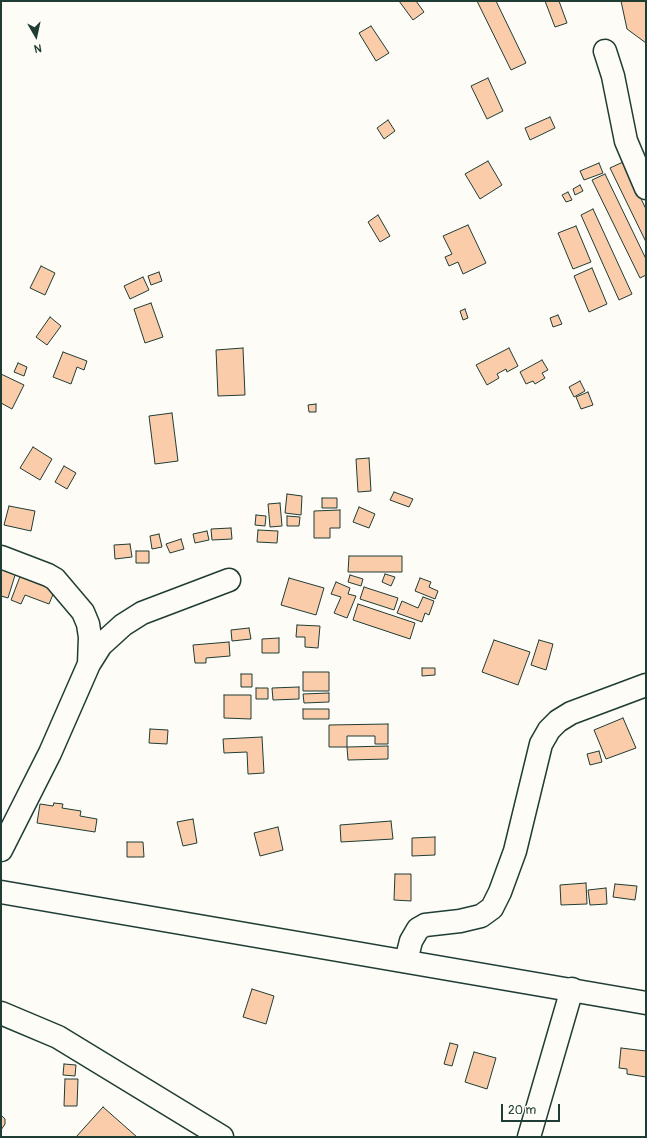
<!DOCTYPE html>
<html>
<head>
<meta charset="utf-8">
<style>
	body { margin:0 }
	#map { position:relative; width:647px; height:1138px; overflow:hidden; background:#fdfcf7; font-family:Pangolin,sans-serif }
	canvas { display:block }
	.frame { position:absolute; inset:0; border:2px solid #1f3d34; pointer-events:none }
	.north { position:absolute; left:16px; top:16px; width:40px; height:40px; -webkit-text-stroke:3px #fdfcf7; paint-order:stroke; rotate:171deg; font-size:11px; font-weight:700; line-height:16px; text-align:center; color:#1f3d34 }
	.north::after { content:''; display:block; margin:auto; width:14px; height:18px; background:#1f3d34; clip-path:polygon(50% 0,100% 100%,50% 72%,0 100%) }
	.scale { position:absolute; left:501px; top:1104px; width:59px; height:18px; box-sizing:border-box; border:2px solid #1f3d34; border-top:0; padding-left:5px; font-size:12px; line-height:14px; white-space:nowrap; color:#1f3d34; -webkit-text-stroke:3px #fdfcf7; paint-order:stroke }
</style>
</head>
<body>
<div id="map">
<canvas width="647" height="1138"></canvas>
<div class="frame"></div>
<div class="north">N</div>
<div class="scale">20 m</div>
</div>
<script>
const ctx = document.querySelector('canvas').getContext('2d');
ctx.lineJoin = 'round';
function fill(path, color) {
  ctx.fillStyle = color;
  ctx.fill(path, 'evenodd');
}
function toPath(rows) {
  const path = new Path2D();
  for (const r of rows) {
    path.moveTo(r[0], r[1]);
    for (let i = 2; i < r.length; i += 2) path.lineTo(r[i], r[i + 1]);
  }
  return path;
}
function trace(path, color, width, dash) {
  ctx.strokeStyle = color;
  ctx.lineWidth = width;
  ctx.lineCap = dash ? 'butt' : 'round';
  ctx.setLineDash(dash || []);
  ctx.stroke(path);
}
const building = toPath([
	[399,1,416,1,424,12,413,20,399,1],
	[477,1,496,1,526,63,511,70,477,1],
	[545,1,559,1,567,23,555,27,545,1],
	[621,1,646,1,646,43,627,29,621,1],
	[371,26,389,53,376,61,359,33,371,26],
	[488,78,503,111,487,119,471,86,488,78],
	[550,117,555,128,530,140,525,128,550,117],
	[388,120,395,131,384,139,377,128,388,120],
	[488,161,502,185,480,199,465,174,488,161],
	[623,162,646,209,646,242,610,168,623,162],
	[599,163,603,173,584,180,580,171,599,163],
	[605,174,646,259,646,275,640,278,592,180,605,174],
	[580,185,583,191,575,195,573,189,580,185],
	[568,192,572,200,566,202,562,195,568,192],
	[593,209,632,294,619,300,581,215,593,209],
	[378,215,390,236,380,242,368,222,378,215],
	[468,225,486,263,463,274,458,262,449,266,445,257,452,254,443,236,468,225],
	[576,226,591,262,573,269,558,233,576,226],
	[41,266,55,273,45,295,30,288,41,266],
	[592,268,607,304,589,312,574,276,592,268],
	[159,272,162,281,151,285,148,276,159,272],
	[143,277,149,290,130,299,124,286,143,277],
	[151,303,163,337,145,343,134,309,151,303],
	[465,309,468,318,463,320,460,311,465,309],
	[558,315,562,324,553,327,550,318,558,315],
	[50,317,61,326,47,345,36,337,50,317],
	[243,348,245,395,218,396,216,350,243,348],
	[509,348,518,366,507,372,506,369,497,374,499,378,487,385,476,365,509,348],
	[63,352,87,361,84,370,77,367,71,384,53,377,63,352],
	[542,360,548,370,542,373,545,378,535,384,533,381,526,384,520,372,542,360],
	[18,363,27,367,24,376,14,372,18,363],
	[1,374,24,385,12,409,1,403,1,374],
	[580,381,585,391,574,397,569,387,580,381],
	[588,392,593,405,581,409,576,397,588,392],
	[316,404,316,412,309,412,308,405,316,404],
	[172,413,178,461,155,464,149,416,172,413],
	[33,447,52,459,40,480,20,468,33,447],
	[369,458,371,491,358,492,356,459,369,458],
	[64,466,76,473,67,489,55,482,64,466],
	[394,492,413,499,409,507,390,500,394,492],
	[287,494,302,496,301,515,285,513,287,494],
	[322,498,337,498,337,508,322,508,322,498],
	[280,503,282,526,270,527,268,504,280,503],
	[9,506,35,511,31,531,4,525,9,506],
	[359,507,375,514,369,528,353,522,359,507],
	[340,510,340,528,330,528,330,538,314,538,314,511,340,510],
	[256,515,266,516,265,526,255,525,256,515],
	[287,516,300,517,299,526,287,526,287,516],
	[231,528,232,539,212,540,211,529,231,528],
	[258,530,278,531,277,543,257,542,258,530],
	[207,531,209,540,195,543,193,534,207,531],
	[159,534,162,547,152,549,150,536,159,534],
	[181,539,184,549,170,553,166,544,181,539],
	[130,544,132,557,115,559,114,545,130,544],
	[136,551,149,551,149,563,136,563,136,551],
	[349,556,402,556,402,572,348,572,349,556],
	[1,568,16,572,8,598,1,596,1,568],
	[21,574,56,587,49,604,25,595,21,604,11,600,21,574],
	[385,574,395,577,391,586,382,582,385,574],
	[350,575,363,579,361,586,348,582,350,575],
	[289,578,324,588,316,615,281,605,289,578],
	[420,578,431,582,429,587,438,591,435,599,415,591,420,578],
	[336,582,350,588,348,594,356,596,347,618,334,613,341,597,331,594,336,582],
	[364,587,398,598,394,610,360,599,364,587],
	[423,597,434,601,429,615,425,613,422,622,397,613,402,601,418,608,423,597],
	[358,604,415,623,410,639,353,620,358,604],
	[297,625,320,626,318,648,305,647,305,637,296,637,297,625],
	[249,628,251,639,232,641,231,630,249,628],
	[279,638,279,653,262,653,262,639,279,638],
	[494,640,530,652,518,685,482,672,494,640],
	[539,640,553,644,546,670,531,665,539,640],
	[229,642,230,656,206,658,206,663,195,663,193,645,229,642],
	[422,668,435,668,435,675,422,676,422,668],
	[303,672,329,672,329,691,303,691,303,672],
	[241,674,252,674,252,687,241,687,241,674],
	[299,687,299,699,273,700,272,688,299,687],
	[256,688,268,688,268,699,256,699,256,688],
	[329,693,329,702,304,703,303,694,329,693],
	[224,695,251,695,251,719,224,718,224,695],
	[303,709,329,709,329,719,303,719,303,709],
	[623,718,636,748,606,759,594,730,623,718],
	[388,724,388,744,375,744,375,736,347,736,347,747,329,747,329,725,388,724],
	[150,729,168,730,167,744,149,743,150,729],
	[262,737,264,773,248,774,247,752,224,753,223,739,262,737],
	[388,746,388,759,348,760,347,747,388,746],
	[599,751,602,762,590,765,587,754,599,751],
	[54,803,63,804,62,808,81,811,80,816,97,819,95,832,37,823,40,804,53,806,54,803],
	[193,819,197,843,183,846,177,822,193,819],
	[391,821,393,839,341,842,340,825,391,821],
	[278,827,283,850,260,856,254,833,278,827],
	[435,837,435,855,412,856,412,838,435,837],
	[127,842,143,842,144,857,127,857,127,842],
	[395,874,411,874,411,901,394,900,395,874],
	[586,883,587,904,561,905,560,885,586,883],
	[615,884,637,886,635,900,613,897,615,884],
	[606,888,607,904,590,905,588,890,606,888],
	[252,989,274,996,266,1024,243,1017,252,989],
	[450,1043,458,1045,452,1066,444,1064,450,1043],
	[621,1048,646,1051,646,1077,627,1074,627,1069,619,1068,621,1048],
	[474,1052,496,1058,487,1089,465,1082,474,1052],
	[64,1064,76,1065,75,1076,63,1075,64,1064],
	[65,1079,78,1079,77,1106,64,1106,65,1079],
	[103,1107,137,1137,76,1137,103,1107],
	[1,1115,5,1119,5,1124,1,1130,1,1115]
]);
fill(building, '#fbccaa');
trace(building, '#1f3d34', 1);
const minor = toPath([
	[605,51,613,76,626,141,646,188],
	[1,557,48,575,55,579,83,612,88,624,90,637,89,664],
	[1,850,50,753,89,664,101,645,123,625,142,613,229,580],
	[406,961,411,941,418,929,425,925,460,921,481,916,492,908,500,892,515,851,541,744,549,730,558,721,571,713,646,685],
	[1,1013,58,1037,222,1137],
	[529,1137,572,989]
]);
const major = toPath([
	[1,892,646,1003]
]);
trace(minor, '#1f3d34', 25);
trace(major, '#1f3d34', 25);
trace(minor, '#fdfcf7', 22);
trace(major, '#fdfcf7', 22);
</script>
</body>
</html>
